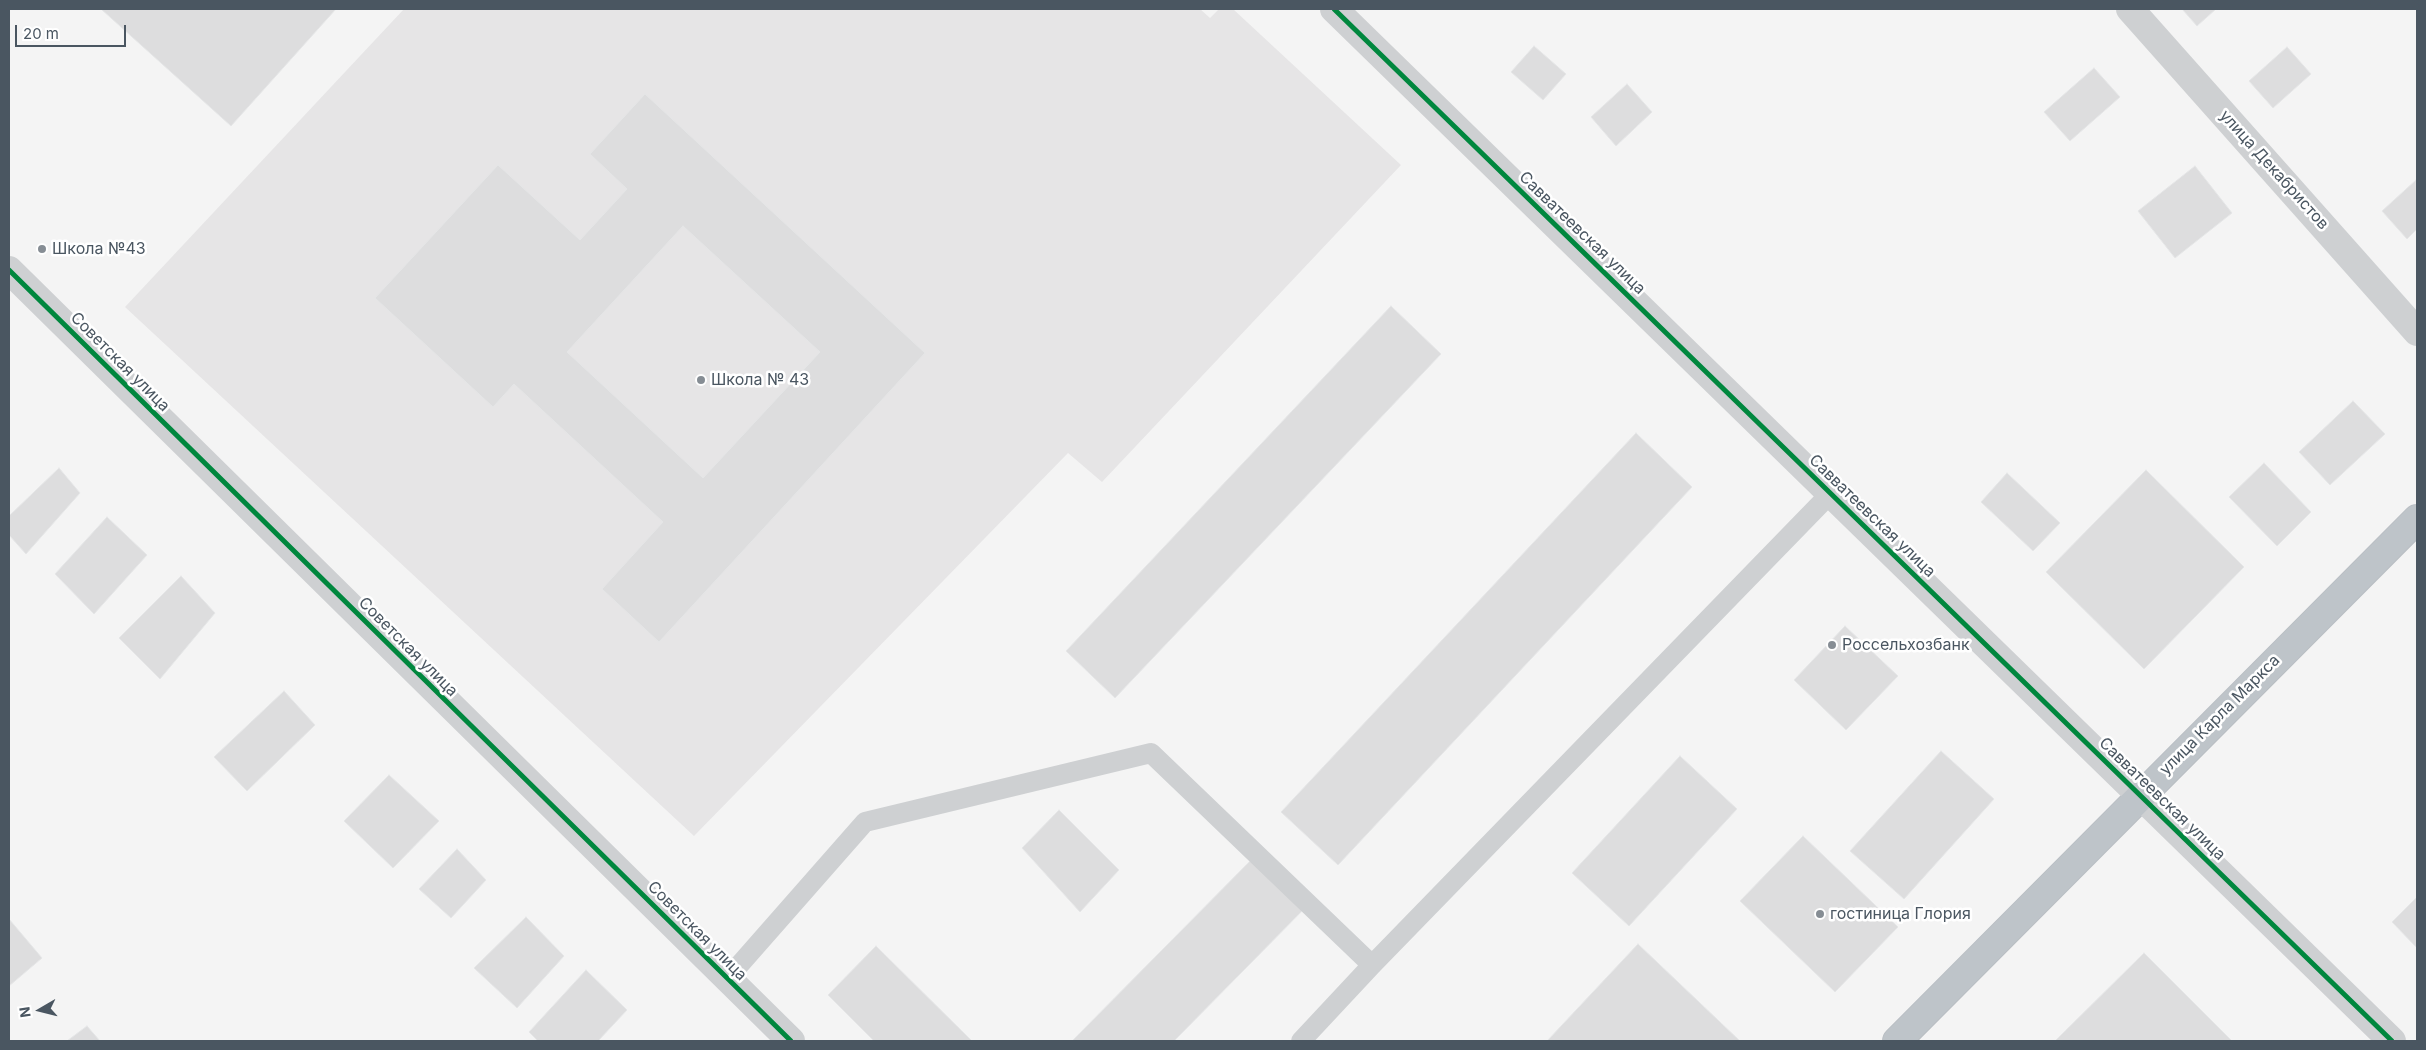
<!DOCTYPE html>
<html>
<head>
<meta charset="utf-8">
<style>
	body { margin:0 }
	#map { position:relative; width:2426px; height:1050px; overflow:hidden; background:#f4f4f4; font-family:Inter,sans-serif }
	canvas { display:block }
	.frame { position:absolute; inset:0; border:10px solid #4a5661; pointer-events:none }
	.north { position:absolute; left:15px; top:985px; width:50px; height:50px; -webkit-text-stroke:4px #fff; paint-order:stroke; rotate:262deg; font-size:14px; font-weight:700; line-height:20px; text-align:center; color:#4a5661 }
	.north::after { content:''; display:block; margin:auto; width:18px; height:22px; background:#4a5661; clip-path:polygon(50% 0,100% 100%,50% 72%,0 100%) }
	.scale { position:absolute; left:15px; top:25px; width:111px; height:22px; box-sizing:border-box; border:2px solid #4a5661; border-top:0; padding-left:6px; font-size:15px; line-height:18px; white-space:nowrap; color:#4a5661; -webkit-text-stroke:4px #fff; paint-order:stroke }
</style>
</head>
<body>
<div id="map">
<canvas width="2426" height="1050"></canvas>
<div class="frame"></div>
<div class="north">N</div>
<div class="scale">20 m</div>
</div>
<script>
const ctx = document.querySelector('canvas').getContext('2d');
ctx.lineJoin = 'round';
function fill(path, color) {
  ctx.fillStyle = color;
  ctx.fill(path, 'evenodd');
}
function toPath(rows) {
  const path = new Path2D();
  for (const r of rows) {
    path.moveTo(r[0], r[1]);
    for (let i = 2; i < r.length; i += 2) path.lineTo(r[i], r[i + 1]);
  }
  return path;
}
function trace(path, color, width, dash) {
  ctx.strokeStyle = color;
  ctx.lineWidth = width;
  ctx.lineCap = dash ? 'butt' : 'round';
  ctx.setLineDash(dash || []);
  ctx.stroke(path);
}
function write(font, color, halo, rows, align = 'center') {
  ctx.font = font + ' Inter,sans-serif';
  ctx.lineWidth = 5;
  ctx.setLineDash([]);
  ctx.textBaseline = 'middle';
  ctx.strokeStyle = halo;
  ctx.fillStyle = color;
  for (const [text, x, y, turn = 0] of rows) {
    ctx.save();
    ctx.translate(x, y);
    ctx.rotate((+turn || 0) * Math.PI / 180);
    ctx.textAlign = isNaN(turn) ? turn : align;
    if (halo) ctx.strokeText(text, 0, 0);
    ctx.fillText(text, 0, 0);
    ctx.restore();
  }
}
fill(toPath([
	[404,9,1200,9,1210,18,1219,9,1233,9,1401,165,1102,482,1068,453,694,836,125,307]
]), '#e6e5e6');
const building = toPath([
	[101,9,336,9,231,126,101,9],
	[2182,9,2216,9,2197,26,2182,9],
	[1534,46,1566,74,1543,100,1511,72,1534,46],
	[2287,47,2311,74,2273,108,2249,81,2287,47],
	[2094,68,2120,97,2070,141,2044,112,2094,68],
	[1627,84,1652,112,1616,146,1591,117,1627,84],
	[645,94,925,353,659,642,602,589,663,522,514,384,493,407,375,298,498,165,580,240,627,189,590,154,645,94],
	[683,226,820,352,703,478,567,352,683,226],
	[2195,166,2232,213,2175,258,2138,211,2195,166],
	[2416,180,2417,229,2407,239,2382,211,2416,180],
	[1391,306,1441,354,1115,698,1066,651,1391,306],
	[2353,401,2385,434,2330,485,2299,452,2353,401],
	[1636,433,1692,487,1338,865,1281,812,1636,433],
	[2264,463,2311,512,2277,546,2229,497,2264,463],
	[59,468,80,493,26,554,9,535,9,516,59,468],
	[2146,470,2244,567,2144,669,2046,572,2146,470],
	[2007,473,2060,523,2033,551,1981,502,2007,473],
	[107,517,147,555,94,614,55,574,107,517],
	[181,576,215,613,160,679,119,638,181,576],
	[1845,626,1898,676,1846,730,1794,680,1845,626],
	[284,691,315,725,247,791,214,757,284,691],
	[1941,751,1994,799,1904,899,1850,851,1941,751],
	[1680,756,1737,809,1629,926,1572,873,1680,756],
	[389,775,439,821,393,868,344,821,389,775],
	[1059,810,1119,870,1080,912,1022,848,1059,810],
	[1803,836,1898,927,1835,992,1740,901,1803,836],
	[457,849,486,880,451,918,419,889,457,849],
	[1259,852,1310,903,1174,1041,1072,1041,1259,852],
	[2417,897,2417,948,2392,922,2417,897],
	[526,917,564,956,517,1008,474,968,526,917],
	[9,919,42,958,9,986,9,919],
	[1638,944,1740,1041,1547,1041,1638,944],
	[876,946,972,1041,874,1041,828,995,876,946],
	[2144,953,2232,1041,2055,1041,2144,953],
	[586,970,627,1010,598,1041,538,1041,529,1032,586,970],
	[87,1026,100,1041,67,1041,87,1026]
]);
fill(building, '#ddddde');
trace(building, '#e5e6e7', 1);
const highway = toPath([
	[1897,1041,2417,519]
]);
trace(highway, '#b9bec3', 30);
trace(toPath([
	[727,979,865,822,1151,753,1372,965],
	[1301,1041,1372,965,1830,494]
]), '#ced0d2', 20);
trace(toPath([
	[1334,9,2392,1041],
	[2130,9,2417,332],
	[9,270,791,1041]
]), '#ced0d2', 28);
trace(highway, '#bec4c9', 28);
trace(toPath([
	[1334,9,2392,1041],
	[9,270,791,1041]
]), '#00873e', 5);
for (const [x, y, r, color] of [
	[42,249,5,"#868d94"],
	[701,380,5,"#868d94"],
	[1832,645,5,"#868d94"],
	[1820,914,5,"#868d94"]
]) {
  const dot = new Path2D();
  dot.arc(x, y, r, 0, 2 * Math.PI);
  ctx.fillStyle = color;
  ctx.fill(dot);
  trace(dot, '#fff', 2);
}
write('16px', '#4a5661', '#fff', [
	["улица Декабристов",2274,170,48],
	["Савватеевская улица",1582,233,44],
	["Советская улица",120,362,45],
	["Савватеевская улица",1872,516,44],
	["Советская улица",408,647,45],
	["улица Карла Маркса",2220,715,-45],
	["Савватеевская улица",2162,799,44],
	["Советская улица",697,931,45]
]);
write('16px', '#4a5661', '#fff', [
	["Школа №43",52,249],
	["Школа № 43",711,380],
	["Россельхозбанк",1842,645],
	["гостиница Глория",1830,914]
], 'left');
</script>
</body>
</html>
